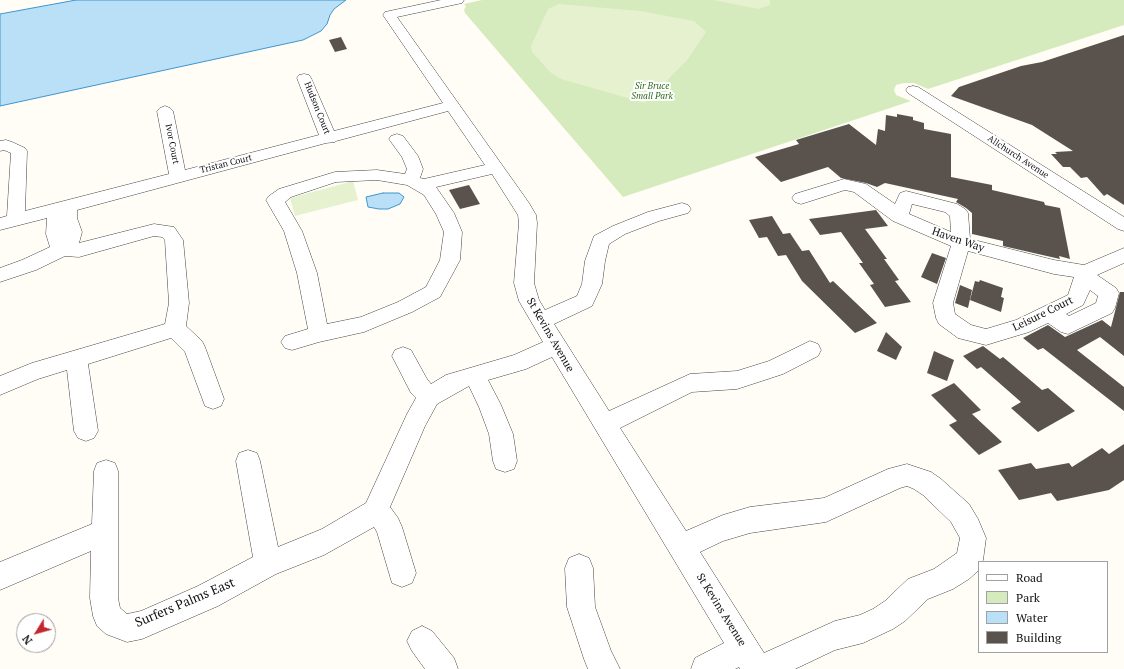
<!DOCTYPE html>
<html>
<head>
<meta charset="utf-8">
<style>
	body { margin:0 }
	#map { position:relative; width:1124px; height:669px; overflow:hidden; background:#fffdf5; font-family:"PT Serif",serif }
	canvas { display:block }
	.legend { position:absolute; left:978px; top:561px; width:130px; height:92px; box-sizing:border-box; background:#fff; border:1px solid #a0a0a0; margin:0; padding:5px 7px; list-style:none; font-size:12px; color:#111 }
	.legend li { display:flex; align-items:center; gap:8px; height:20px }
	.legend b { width:20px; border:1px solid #a0a0a0 }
	.north { position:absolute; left:16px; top:613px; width:40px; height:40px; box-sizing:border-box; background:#fff; border:1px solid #a0a0a0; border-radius:50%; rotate:233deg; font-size:11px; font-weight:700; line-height:16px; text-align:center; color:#111 }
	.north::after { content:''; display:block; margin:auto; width:14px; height:18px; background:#c4262e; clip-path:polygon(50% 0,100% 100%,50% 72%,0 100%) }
</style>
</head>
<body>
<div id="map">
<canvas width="1124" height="669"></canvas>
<ul class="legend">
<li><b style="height:5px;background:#fff"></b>Road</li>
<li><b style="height:11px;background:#d5ebbd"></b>Park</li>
<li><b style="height:11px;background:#b9e0f7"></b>Water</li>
<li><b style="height:11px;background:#5a524d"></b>Building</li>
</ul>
<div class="north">N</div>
</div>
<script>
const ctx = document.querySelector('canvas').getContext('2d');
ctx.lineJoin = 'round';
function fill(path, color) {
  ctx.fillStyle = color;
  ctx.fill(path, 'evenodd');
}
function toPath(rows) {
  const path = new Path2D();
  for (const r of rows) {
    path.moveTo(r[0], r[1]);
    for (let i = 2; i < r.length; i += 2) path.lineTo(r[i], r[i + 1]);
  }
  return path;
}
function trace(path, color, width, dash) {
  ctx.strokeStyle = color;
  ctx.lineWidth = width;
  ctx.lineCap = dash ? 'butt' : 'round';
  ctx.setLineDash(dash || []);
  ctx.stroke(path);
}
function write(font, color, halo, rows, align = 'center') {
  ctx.font = font + ' "PT Serif",serif';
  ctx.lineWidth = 4;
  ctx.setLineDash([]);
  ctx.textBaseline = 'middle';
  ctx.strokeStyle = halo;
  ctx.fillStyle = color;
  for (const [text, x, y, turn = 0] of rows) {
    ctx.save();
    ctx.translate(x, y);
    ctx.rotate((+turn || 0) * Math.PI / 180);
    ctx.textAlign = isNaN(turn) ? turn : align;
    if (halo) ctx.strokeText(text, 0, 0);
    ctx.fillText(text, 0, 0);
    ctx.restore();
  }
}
fill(toPath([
	[482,0,1124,0,1124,25,928,89,914,83,904,83,896,85,894,90,896,95,911,101,623,197,465,13,464,10,466,6,464,4]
]), '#d5ebbd');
fill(toPath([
	[713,0,770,0,770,5,758,9],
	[559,4,640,11,694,21,706,32,688,59,645,103,561,79,550,72,532,52,531,46,548,9],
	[353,181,358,200,295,216,290,198]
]), '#e6f2cf');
const water = toPath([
	[76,0,346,0,334,9,330,15,327,24,321,31,303,40,0,106,0,14,76,0],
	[383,193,399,193,404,197,400,204,388,209,379,209,368,207,366,197,383,193]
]);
fill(water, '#b9e0f7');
trace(water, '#3f96cf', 1);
fill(toPath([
	[1124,35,1124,205,1107,194,1104,196,1087,177,1081,178,1070,167,1063,167,1051,154,1057,154,1055,152,1073,151,1032,125,951,96,959,87,1021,66,1042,62],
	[341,37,347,49,335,52,329,40],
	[897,114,913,117,913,120,924,123,924,129,951,134,951,177,992,185,992,190,1044,202,1045,205,1060,208,1070,259,1059,256,1060,259,1003,246,1003,241,972,234,972,213,966,208,956,202,958,199,885,183,877,187,866,183,841,178,828,167,781,182,755,157,799,144,796,140,849,124,876,145,878,129,885,131,886,115,897,117],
	[469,185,480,204,460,209,449,190],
	[876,210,888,226,865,229,887,259,884,259,899,280,895,281,911,302,885,307,870,285,874,284,859,263,863,263,841,232,820,235,809,219],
	[772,216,783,234,790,233,802,251,809,250,830,283,833,281,877,323,855,333,802,281,786,255,778,256,767,237,759,238,749,220],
	[932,253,946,258,937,284,921,277],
	[980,280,1003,288,1001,297,1004,298,1001,312,970,300,975,281,979,282],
	[960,285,972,290,968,308,955,303],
	[1120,292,1124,292,1124,356,1100,337,1077,350,1124,387,1124,411,1043,348,1038,350,1023,338,1048,325,1065,337,1102,320,1111,327],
	[886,332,902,347,896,360,877,351],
	[983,346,1000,359,1003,357,1042,390,1048,388,1075,411,1038,432,1011,408,1021,402,981,367,977,369,963,356],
	[934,351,954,360,947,381,927,373],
	[954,383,981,410,972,414,1002,442,979,455,949,425,957,421,931,395],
	[1124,444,1124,480,1109,490,1057,501,1051,493,1019,500,998,470,1031,463,1036,469,1069,463,1072,467,1102,448,1109,454]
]), '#5a524d');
const minor = toPath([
	[441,0,464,0,462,3,397,17,529,203,536,215,537,223,534,283,539,300,545,310,577,296,582,284,585,261,594,236,613,226,648,212,682,203,688,205,691,209,688,213,659,221,625,234,609,244,605,261,602,284,592,306,554,324,609,411,690,374,737,371,769,361,810,341,818,344,821,350,818,356,783,374,737,389,692,392,620,428,686,531,723,515,750,507,824,498,888,469,907,464,931,472,941,479,969,504,978,519,986,538,983,560,982,562,979,562,979,570,969,579,953,589,928,599,905,621,893,629,863,643,835,650,795,669,740,669,739,667,735,669,691,669,695,658,724,643,552,357,526,369,488,380,501,405,513,434,517,461,514,469,505,472,496,469,493,461,489,434,479,407,469,386,437,404,425,426,390,507,398,518,402,527,416,573,412,583,402,587,392,583,377,532,374,527,324,555,276,574,218,606,142,639,127,642,106,634,97,626,93,616,90,598,91,551,0,590,0,562,92,524,94,471,97,463,106,460,115,463,118,471,118,598,120,608,127,614,141,611,198,586,253,557,236,461,239,453,248,450,257,453,260,461,278,547,322,529,366,503,407,414,416,398,411,393,392,356,395,350,403,347,411,350,427,379,431,384,446,375,514,355,543,342,519,301,514,283,519,223,518,215,492,174,436,187,454,213,462,232,460,260,440,297,412,312,364,332,319,342,292,350,285,348,281,342,285,336,308,329,297,273,284,231,266,200,269,196,279,189,335,172,377,170,405,174,407,169,402,157,389,139,391,136,397,134,403,136,418,156,423,169,420,178,424,179,485,165,448,111,336,141,335,142,326,143,77,210,77,218,82,232,79,243,154,224,174,227,183,240,189,303,186,326,202,341,205,347,224,399,221,406,213,409,205,406,185,352,171,338,88,364,98,431,94,438,86,441,78,438,74,431,67,370,38,379,0,395,0,376,32,363,165,324,169,303,165,240,162,237,154,236,79,257,65,256,36,270,0,282,0,268,22,260,50,247,46,234,47,218,0,230,0,218,7,216,11,153,4,150,0,151,0,141,6,140,12,142,25,148,27,151,25,211,169,174,157,111,160,108,165,106,170,108,173,111,185,170,319,135,297,78,299,75,304,74,309,75,311,78,334,131,443,103,383,15,385,12,441,0],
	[377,180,407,185,424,195,436,214,444,232,440,260,426,287,398,302,361,317,327,324,317,273,302,231,285,202,291,197,336,182,377,180],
	[907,486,914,489,923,495,951,522,960,538,957,553,934,569,908,579,885,601,873,609,860,615,835,621,764,653,700,552,723,541,750,533,826,522,900,488,907,486],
	[913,86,918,87,1124,217,1124,231,1118,229,908,93,906,90,908,87,913,86],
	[844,179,866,184,895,204,900,193,906,191,957,204,965,209,968,213,970,239,1054,260,1084,265,1124,248,1124,263,1097,275,1116,288,1119,293,1115,308,1112,313,1068,334,1061,332,1048,323,1029,332,986,345,958,338,939,324,936,318,933,303,951,246,893,221,854,192,845,190,801,204,795,202,792,198,795,194,844,179],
	[912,204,945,212,950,216,951,232,909,214,912,204],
	[968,251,1054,274,1074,277,1068,295,1016,320,986,329,971,325,955,314,953,303,968,251],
	[1090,290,1098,296,1096,303,1069,316,1066,314,1083,305,1090,290],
	[579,554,589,558,593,568,595,607,611,651,620,669,588,669,584,659,567,607,565,568,569,558,579,554],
	[422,626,432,631,454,658,458,669,425,669,412,651,407,641,412,631,422,626]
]);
trace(minor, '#444', 1);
fill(minor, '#fff');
write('italic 9px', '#2f6b1f', '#fff', [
	["Sir Bruce",652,86],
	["Small Park",652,96]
]);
write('9px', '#111', '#fff', [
	["Hudson Court",317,108,68],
	["Ivor Court",172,144,79],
	["Allchurch Avenue",1018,157,33],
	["Tristan Court",226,164,-14]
]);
write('11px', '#111', '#fff', [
	["Haven Way",958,240,19],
	["Leisure Court",1043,314,-26],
	["St Kevins Avenue",550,335,60],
	["St Kevins Avenue",721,610,58]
]);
write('13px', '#111', '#fff', [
	["Surfers Palms East",185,603,-23]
]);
</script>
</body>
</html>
